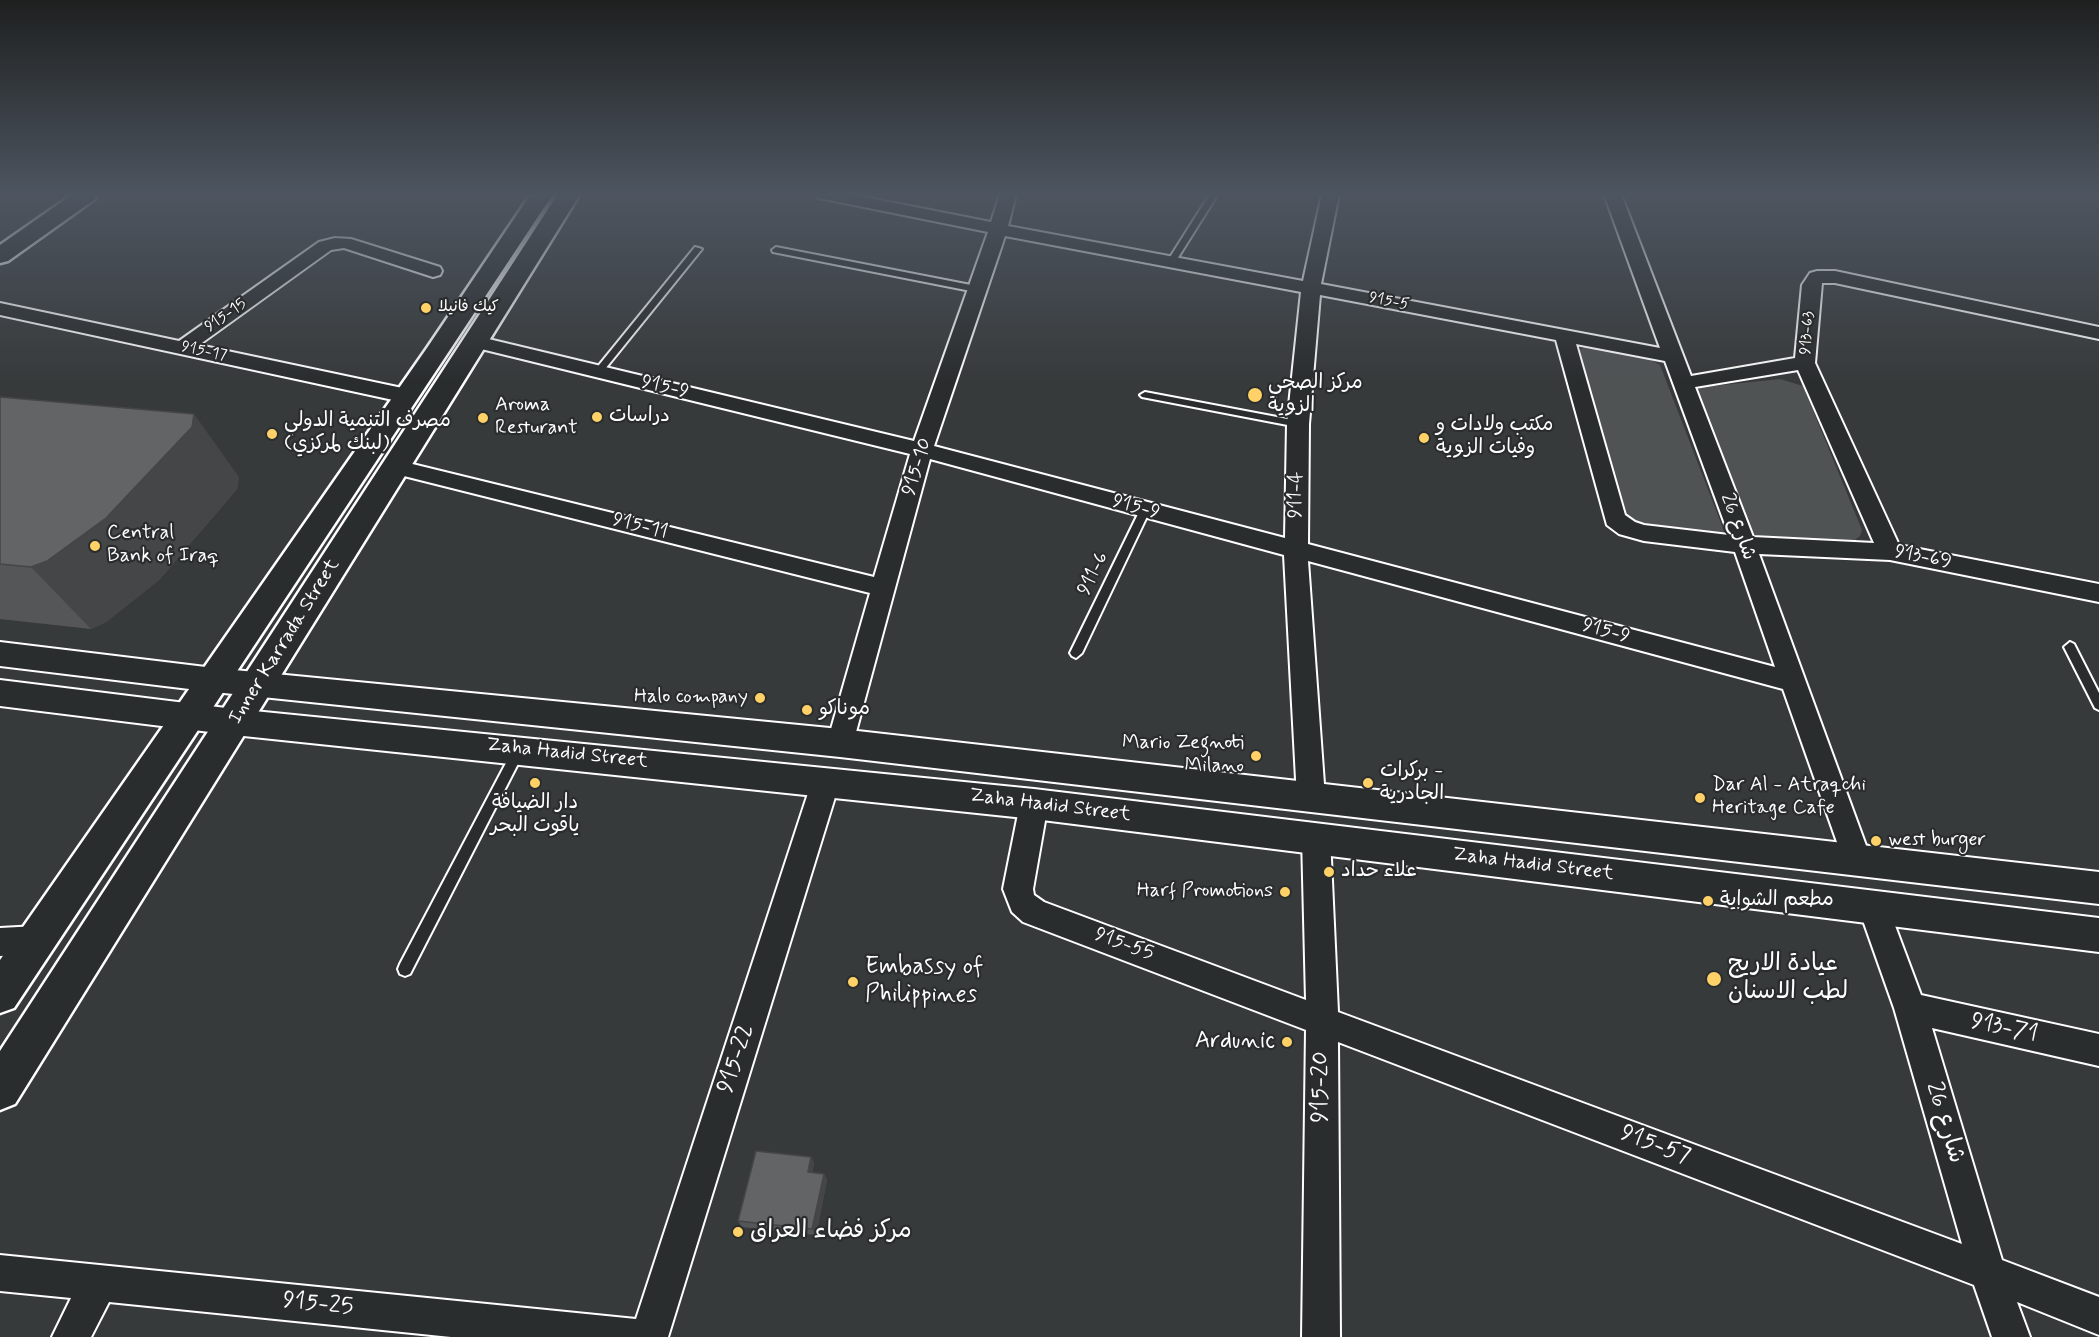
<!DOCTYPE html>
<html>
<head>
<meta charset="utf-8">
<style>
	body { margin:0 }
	canvas { display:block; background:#373a3b }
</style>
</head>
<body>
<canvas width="2099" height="1337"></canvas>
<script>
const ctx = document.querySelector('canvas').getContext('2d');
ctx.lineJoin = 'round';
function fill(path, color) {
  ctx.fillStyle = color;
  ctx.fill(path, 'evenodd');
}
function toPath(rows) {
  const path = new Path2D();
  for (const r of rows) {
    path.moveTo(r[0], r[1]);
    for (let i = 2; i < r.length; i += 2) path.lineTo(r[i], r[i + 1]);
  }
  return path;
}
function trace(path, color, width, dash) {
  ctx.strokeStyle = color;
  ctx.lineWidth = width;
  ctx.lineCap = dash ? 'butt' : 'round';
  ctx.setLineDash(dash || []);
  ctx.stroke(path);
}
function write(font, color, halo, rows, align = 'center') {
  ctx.font = font + ' Mynerve,"Playpen Sans Arabic",sans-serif';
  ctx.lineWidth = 4.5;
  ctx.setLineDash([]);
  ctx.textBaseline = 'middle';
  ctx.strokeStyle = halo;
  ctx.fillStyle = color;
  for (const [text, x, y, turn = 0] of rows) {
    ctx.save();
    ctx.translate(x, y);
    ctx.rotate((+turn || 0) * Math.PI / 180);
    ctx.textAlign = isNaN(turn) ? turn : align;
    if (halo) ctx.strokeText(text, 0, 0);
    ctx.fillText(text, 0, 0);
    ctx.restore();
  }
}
fill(toPath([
	[1585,347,1649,359,1660,365,1724,531,1722,537,1644,529,1623,514,1577,356,1579,350],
	[1780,379,1803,386,1862,530,1860,536,1854,541,1750,535,1694,388]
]), '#505354');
const service = toPath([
	[1210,194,1218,194,1174,264,1168,264,1167,262,1210,194],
	[695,247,702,249,601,374,595,374,595,370,695,247],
	[776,247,976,286,980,289,976,292,773,252,772,250,776,247],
	[1145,392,1298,421,1303,424,1298,427,1142,397,1140,395,1145,392],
	[1145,506,1150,510,1082,653,1076,658,1072,656,1070,653,1140,510,1145,506],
	[2070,642,2074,644,2099,693,2099,710,2095,708,2064,647,2070,642],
	[519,745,523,746,525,750,410,974,405,976,400,974,398,969,400,964,515,746,519,745]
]);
const minor = toPath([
	[816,194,849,194,991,222,1000,194,1016,194,1008,226,1303,281,1322,194,1339,194,1321,284,1660,348,1604,194,1621,194,1691,376,1795,358,1802,285,1810,273,1817,271,1835,271,2099,327,2099,339,1835,283,1822,283,1815,363,1899,545,2099,584,2099,602,1890,560,1759,554,1872,862,1868,871,1858,875,1848,871,1844,862,1783,689,1308,561,1325,798,1321,806,1311,810,1301,806,1297,798,1284,555,930,459,853,743,849,751,840,754,831,751,827,743,870,593,396,474,388,472,385,467,388,462,396,460,874,577,910,454,469,346,466,342,469,338,476,336,914,441,988,232,824,199,818,198,816,194],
	[1005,236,1301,292,1287,424,1285,538,934,446,1005,236],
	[1320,295,1556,340,1607,525,1619,534,1644,541,1735,552,1775,667,1308,544,1309,424,1320,295],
	[1576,344,1665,361,1729,535,1644,525,1635,522,1625,515,1576,344],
	[1798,370,1874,543,1753,537,1695,387,1798,370],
	[335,238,351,239,440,267,442,271,440,275,433,277,344,248,331,250,199,345,407,389,414,391,417,396,414,401,407,403,0,315,0,303,179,341,319,242,335,238],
	[826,769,836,773,840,781,668,1337,451,1337,109,1302,91,1337,52,1337,71,1298,0,1291,0,1255,636,1319,812,781,816,773,826,769],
	[1034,792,1044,796,1048,804,1033,889,1034,895,1044,902,1306,1000,1302,837,1306,828,1316,825,1326,828,1330,837,1338,1012,1962,1244,1894,1008,1859,909,1863,899,1874,895,1885,899,1921,995,2099,1034,2099,1066,1932,1028,2002,1260,2099,1297,2099,1335,2017,1302,2030,1337,1992,1337,1974,1285,1338,1042,1340,1337,1302,1337,1306,1030,1023,922,1012,912,1003,889,1020,804,1024,796,1034,792],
	[37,926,48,930,52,940,48,950,37,954,0,956,0,928,37,926]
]);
const tertiary = toPath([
	[0,642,214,668,840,729,2099,872,2099,904,840,757,214,692,0,666,0,642],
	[0,680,234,709,1034,789,2099,918,2099,952,1034,819,234,735,0,706,0,680]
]);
const secondary = toPath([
	[531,194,553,194,14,1008,0,1013,0,960,427,348,531,194],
	[558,194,580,194,15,1104,0,1110,0,1051,558,194]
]);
const primary = toPath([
	[73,194,98,194,95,199,8,261,0,263,0,245,73,194]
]);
trace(service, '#fff', 4);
trace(minor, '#fff', 4);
trace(tertiary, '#fff', 4);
trace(secondary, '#fff', 5);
trace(primary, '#fff', 5);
fill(service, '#2a2d2e');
fill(minor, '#2a2d2e');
fill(tertiary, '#2a2d2e');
fill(secondary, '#2a2d2e');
fill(primary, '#2a2d2e');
fill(toPath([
	[0,397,239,477,237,489,159,580,106,622,91,629,0,619],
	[811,1157,814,1163,812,1172,824,1174,827,1180,816,1235,742,1227,738,1221]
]), '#555657');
fill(toPath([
	[194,414,239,477,237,489,159,580,106,622,91,629,31,567],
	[811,1157,814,1163,811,1178,808,1172],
	[824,1174,827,1180,816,1235,812,1229]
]), '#454647');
const building = toPath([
	[0,397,194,414,192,427,106,518,47,561,31,567,0,564,0,397],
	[756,1151,811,1157,808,1172,824,1174,812,1229,738,1221,756,1151]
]);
fill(building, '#636465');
trace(building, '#454647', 1.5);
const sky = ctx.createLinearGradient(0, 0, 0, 381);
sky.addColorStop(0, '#1e2020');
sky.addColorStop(0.51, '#4d5560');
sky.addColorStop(1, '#4d556000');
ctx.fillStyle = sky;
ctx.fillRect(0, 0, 2099, 381);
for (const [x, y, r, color] of [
	[426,308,6,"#ffd166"],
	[1255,395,8,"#ffd166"],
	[597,417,6,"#ffd166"],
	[483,418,6,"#ffd166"],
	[272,434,6,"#ffd166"],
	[1424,438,6,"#ffd166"],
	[95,546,6,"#ffd166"],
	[760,698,6,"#ffd166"],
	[807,710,6,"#ffd166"],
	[1256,756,6,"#ffd166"],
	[535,783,6,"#ffd166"],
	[1368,783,6,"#ffd166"],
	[1700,798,6,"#ffd166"],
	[1876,841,6,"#ffd166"],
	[1329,872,6,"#ffd166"],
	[1285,892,6,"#ffd166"],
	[1708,901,6,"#ffd166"],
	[1714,979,8,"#ffd166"],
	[853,982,6,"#ffd166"],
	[1287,1042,6,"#ffd166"],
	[738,1232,6,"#ffd166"]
]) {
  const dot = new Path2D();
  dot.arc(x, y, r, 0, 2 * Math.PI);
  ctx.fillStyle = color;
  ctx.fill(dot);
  trace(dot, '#2a2d2e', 2);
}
write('16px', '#fff', '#2a2d2e', [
	["915-5",1389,302,11],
	["915-15",226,316,-35],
	["913-63",1808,333,-86],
	["915-17",204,352,12]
]);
write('16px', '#fff', '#2a2d2e', [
	["كيك فانيلا",438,308]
], 'left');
write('20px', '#fff', '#2a2d2e', [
	["مركز الصحي",1268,384],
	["الزوية",1268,407],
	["Aroma",495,406],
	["Resturant",495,429],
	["دراسات",609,417],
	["مصرف التنمية الدولي",284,422],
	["(لبنك لمركزي)",284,445],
	["مكتب ولادات و",1436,426],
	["وفيات الزوية",1436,449],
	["Central",107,534],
	["Bank of Iraq",107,557],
	["Halo company",748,698,"right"],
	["موناكو",819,710],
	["Mario Zegnoti",1244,744,"right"],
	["Milano",1244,767,"right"],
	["بركرات -",1380,772],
	["الجادرية",1380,795],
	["Dar Al - Atraqchi",1712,786],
	["Heritage Cafe",1712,809],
	["دار الضيافة",535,804,"center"],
	["ياقوت البحر",535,827,"center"],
	["west burger",1888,841],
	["علاء حداد",1341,872],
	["Harf Promotions",1273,892,"right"],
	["مطعم الشواية",1720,901]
], 'left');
write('20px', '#fff', '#2a2d2e', [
	["915-9",665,388,13],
	["915-10",918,467,-73],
	["911-4",1297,495,-89],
	["915-9",1136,508,15],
	["915-11",640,527,14],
	["شارع 26",1737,527,70],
	["913-69",1923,558,11],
	["911-6",1094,574,-64],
	["915-9",1606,632,15],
	["Inner Karrada Street",285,642,-58],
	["Zaha Hadid Street",567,754,6],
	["Zaha Hadid Street",1050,806,7],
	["Zaha Hadid Street",1533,865,7],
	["915-55",1124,945,20]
]);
write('24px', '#fff', '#2a2d2e', [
	["عيادة الاريج",1728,965],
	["لطب الاسنان",1728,993],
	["Embassy of",865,968],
	["Philippines",865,996],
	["Ardunic",1275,1042,"right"],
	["مركز فضاء العراق",750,1232]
], 'left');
write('24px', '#fff', '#2a2d2e', [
	["913-71",2004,1029,12],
	["915-22",737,1059,-72],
	["915-20",1322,1087,-90],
	["شارع 26",1944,1123,73],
	["915-57",1655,1146,21],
	["915-25",318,1305,6]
]);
</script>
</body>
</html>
